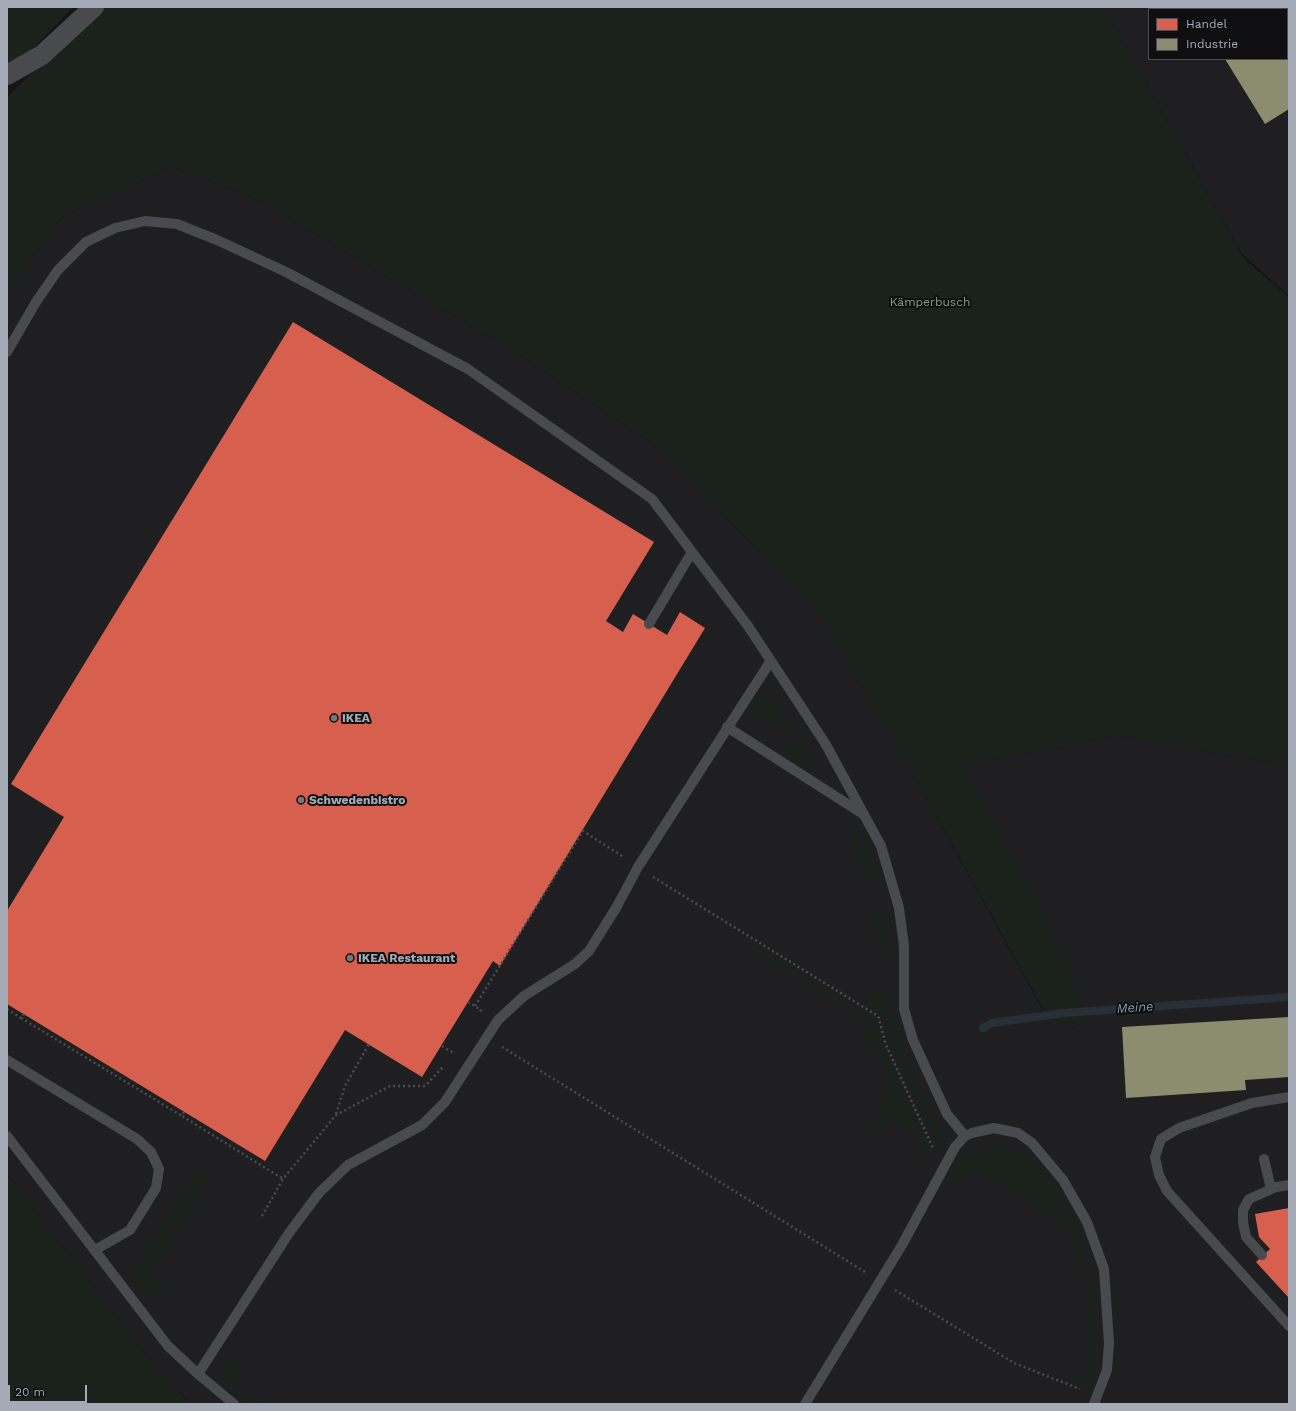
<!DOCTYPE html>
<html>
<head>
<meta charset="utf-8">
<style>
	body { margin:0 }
	#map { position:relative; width:1296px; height:1411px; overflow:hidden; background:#151515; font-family:"Work Sans",sans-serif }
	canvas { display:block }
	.frame { position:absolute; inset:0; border:8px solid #a5abb6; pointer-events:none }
	.legend { position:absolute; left:1148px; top:8px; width:140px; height:52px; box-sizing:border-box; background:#0f0f11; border:1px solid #4b4d53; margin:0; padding:5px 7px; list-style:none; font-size:12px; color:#a5abb6 }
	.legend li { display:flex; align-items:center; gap:8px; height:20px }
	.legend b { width:20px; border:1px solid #4b4d53 }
	.scale { position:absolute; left:8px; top:1385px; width:79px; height:18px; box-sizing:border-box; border:2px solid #a5abb6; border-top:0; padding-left:5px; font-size:12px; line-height:14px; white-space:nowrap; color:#a5abb6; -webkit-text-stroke:3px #0f0f11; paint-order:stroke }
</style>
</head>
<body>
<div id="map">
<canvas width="1296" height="1411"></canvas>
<div class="frame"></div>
<ul class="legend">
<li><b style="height:11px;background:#d6604d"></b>Handel</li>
<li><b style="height:11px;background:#8c8c6e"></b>Industrie</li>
</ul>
<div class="scale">20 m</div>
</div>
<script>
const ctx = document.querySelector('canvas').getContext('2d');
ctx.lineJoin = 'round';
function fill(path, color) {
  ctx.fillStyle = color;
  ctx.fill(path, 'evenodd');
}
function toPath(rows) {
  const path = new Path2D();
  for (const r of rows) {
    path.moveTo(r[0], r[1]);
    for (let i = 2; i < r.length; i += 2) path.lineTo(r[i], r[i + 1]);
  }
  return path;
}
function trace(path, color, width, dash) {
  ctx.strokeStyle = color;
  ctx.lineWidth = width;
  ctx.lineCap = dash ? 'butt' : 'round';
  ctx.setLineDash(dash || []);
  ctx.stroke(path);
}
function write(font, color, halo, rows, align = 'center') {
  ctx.font = font + ' "Work Sans",sans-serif';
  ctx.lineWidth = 4;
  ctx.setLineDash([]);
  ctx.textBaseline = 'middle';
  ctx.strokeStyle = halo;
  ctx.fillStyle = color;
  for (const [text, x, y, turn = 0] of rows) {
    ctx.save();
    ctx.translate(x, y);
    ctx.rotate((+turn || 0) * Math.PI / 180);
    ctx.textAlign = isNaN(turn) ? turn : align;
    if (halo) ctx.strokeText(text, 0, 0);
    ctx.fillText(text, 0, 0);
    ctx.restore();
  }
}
fill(toPath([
	[1104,7,1289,7,1289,296,1241,253],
	[1149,9,1287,9,1287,59,1149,59],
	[170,167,245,193,509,348,662,450,820,616,905,759,1041,1007,1069,1029,1088,1020,1038,901,963,765,1119,736,1289,766,1289,1403,192,1404,164,1376,148,1357,7,1174,7,293,61,218]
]), '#1f1f21');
fill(toPath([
	[7,7,73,7,28,54,7,64],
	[101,7,1104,7,1244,259,1289,297,1289,766,1119,736,964,765,1038,901,1089,1020,1069,1029,1042,1007,905,759,820,616,662,450,509,348,245,193,170,167,61,218,7,293,7,97],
	[764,690,769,690,770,692,810,755,811,760,803,764,784,751,793,736,758,713,747,730,743,724,744,721],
	[851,824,857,828,870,851,878,872,877,878,873,881,869,881,861,876,850,826],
	[870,911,874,911,887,919,890,926,892,956,889,962,887,963,883,963],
	[750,942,877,1020,888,1056,931,1147,931,1152,924,1163,917,1158,925,1142,888,1120,878,1134,873,1132,872,1127,873,1122,884,1100,889,1088,889,1078,887,1067,881,1056,862,1041,871,1025,746,948],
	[873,984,888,993,889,996,893,1022,897,1036,942,1137,944,1146,942,1152,899,1059,889,1036,884,1015,863,1001],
	[991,1144,1022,1149,1030,1155,1047,1172,1050,1176,1056,1196,1075,1228,1082,1245,1088,1265,1093,1288,1096,1344,1094,1367,1085,1387,1060,1376,1064,1370,1083,1379,1088,1362,1089,1349,1086,1287,1082,1267,1076,1248,1068,1234,1051,1217,973,1169,962,1185,950,1178,949,1172,959,1156,965,1155,980,1147],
	[197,1167,212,1176,150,1278,166,1289,160,1298,151,1301,133,1280,132,1274,133,1271],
	[7,1174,148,1357,186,1399,192,1404,7,1404],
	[230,1358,244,1367,234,1383,268,1404,251,1404,220,1380,219,1370,223,1362]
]), '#1b221c');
fill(toPath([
	[293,322,654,542,606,621,623,632,633,614,667,635,680,612,705,628,500,966,493,961,422,1077,345,1030,265,1161,7,1004,7,911,64,817,11,784],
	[1289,1208,1289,1296,1288,1297,1256,1262,1270,1249,1259,1237,1255,1214]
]), '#d6604d');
fill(toPath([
	[1193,7,1289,7,1289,109,1265,124,1225,59,1287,59,1287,9,1194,9],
	[1289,1017,1289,1077,1245,1080,1246,1090,1126,1098,1122,1027]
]), '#8c8c6e');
trace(toPath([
	[983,1028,992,1023,1064,1013,1289,997]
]), '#283037', 8);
trace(toPath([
	[653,877,878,1016,886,1045,933,1148],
	[468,1002,481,1010,480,1012],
	[475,1006,583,831,622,856],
	[7,1009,21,1018],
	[24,1014,21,1018,182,1116],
	[442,1046,455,1054],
	[502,1047,865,1272],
	[184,1112,182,1116,283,1179],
	[336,1114,345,1086,369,1044],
	[262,1216,283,1179,336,1115,390,1086,425,1086,444,1066],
	[895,1290,1014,1363,1080,1389]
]), '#4b4c50', 2.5, [2, 3]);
trace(toPath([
	[7,352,36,302,58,270,86,242,115,228,145,221,177,224,217,240,286,272,468,369,652,499,748,626,825,743,881,846,899,908,904,946,904,1009,913,1040,947,1114,965,1136],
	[649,624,692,552],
	[727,727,863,814],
	[7,1060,137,1139,151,1152,159,1169,156,1188,130,1230,95,1250],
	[1289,1097,1252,1103,1179,1128,1161,1139,1155,1157,1159,1175,1167,1191,1289,1326],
	[7,1136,168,1346,198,1374,234,1404],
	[1264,1159,1271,1189],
	[1262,1255,1246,1237,1243,1222,1243,1210,1249,1199,1276,1187,1289,1185],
	[198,1374,289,1233,319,1193,348,1165,422,1125,445,1102,498,1020,524,996,575,964,589,951,616,908,638,867,770,662],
	[805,1404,902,1245,955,1147,965,1136,972,1133,994,1128,1018,1133,1032,1143,1063,1180,1087,1222,1104,1269,1109,1343,1107,1370,1094,1404]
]), '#494a4e', 10);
trace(toPath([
	[7,75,42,55,94,7]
]), '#494a4e', 20);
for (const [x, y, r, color] of [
	[334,718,4,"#73767e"],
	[301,800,4,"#73767e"],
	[350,958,4,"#73767e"]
]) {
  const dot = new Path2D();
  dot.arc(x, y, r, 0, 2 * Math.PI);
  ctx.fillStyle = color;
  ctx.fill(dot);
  trace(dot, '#0f0f11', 1.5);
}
write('12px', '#7ba27c', '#0f0f11', [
	["Kämperbusch",930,302]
]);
write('bold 12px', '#a5abb6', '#0f0f11', [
	["IKEA",342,718],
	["Schwedenbistro",309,800],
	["IKEA Restaurant",358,958]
], 'left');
write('italic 13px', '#7b9bb3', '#0f0f11', [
	["Meine",1135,1008,-4]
]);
</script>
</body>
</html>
